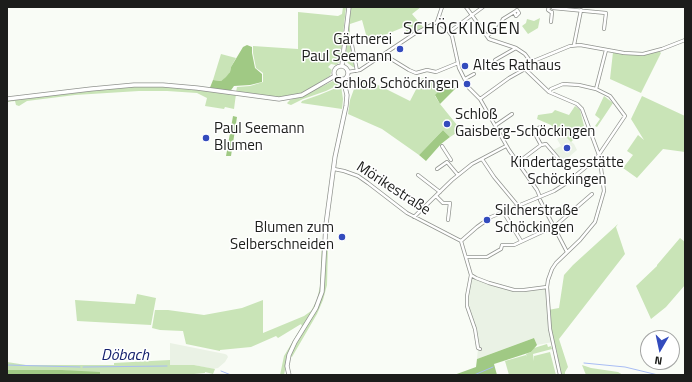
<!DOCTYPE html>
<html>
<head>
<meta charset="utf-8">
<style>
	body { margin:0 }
	#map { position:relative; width:692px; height:382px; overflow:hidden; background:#f9fcf6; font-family:"Titillium Web",sans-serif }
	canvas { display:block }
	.frame { position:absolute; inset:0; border:8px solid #1c1d1b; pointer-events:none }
	.north { position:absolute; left:640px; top:330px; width:40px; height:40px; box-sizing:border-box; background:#fff; border:1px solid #a4a5a4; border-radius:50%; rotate:189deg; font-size:11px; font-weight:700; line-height:16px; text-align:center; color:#1c1d1b }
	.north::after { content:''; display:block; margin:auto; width:14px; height:18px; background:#334bbd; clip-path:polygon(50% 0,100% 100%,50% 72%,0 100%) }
</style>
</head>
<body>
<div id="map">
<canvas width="692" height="382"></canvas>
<div class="frame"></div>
<div class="north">N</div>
</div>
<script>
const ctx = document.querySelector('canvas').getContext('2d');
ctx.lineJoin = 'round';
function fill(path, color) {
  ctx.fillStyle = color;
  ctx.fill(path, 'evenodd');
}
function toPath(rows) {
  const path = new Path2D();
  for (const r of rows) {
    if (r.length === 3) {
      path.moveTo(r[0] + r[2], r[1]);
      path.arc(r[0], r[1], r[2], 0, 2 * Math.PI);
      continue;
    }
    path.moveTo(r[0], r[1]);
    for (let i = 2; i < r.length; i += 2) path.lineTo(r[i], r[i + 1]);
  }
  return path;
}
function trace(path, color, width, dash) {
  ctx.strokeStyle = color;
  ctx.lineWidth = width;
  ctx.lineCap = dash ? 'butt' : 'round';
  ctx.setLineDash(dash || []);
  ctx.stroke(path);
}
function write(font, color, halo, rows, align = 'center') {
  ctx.font = font + ' "Titillium Web",sans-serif';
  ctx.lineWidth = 3;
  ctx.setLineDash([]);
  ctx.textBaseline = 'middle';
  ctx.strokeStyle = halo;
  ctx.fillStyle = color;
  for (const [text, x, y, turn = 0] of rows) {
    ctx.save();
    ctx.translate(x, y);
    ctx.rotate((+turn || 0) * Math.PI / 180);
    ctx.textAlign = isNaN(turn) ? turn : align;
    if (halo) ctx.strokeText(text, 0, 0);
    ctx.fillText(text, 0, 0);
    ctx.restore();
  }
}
fill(toPath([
	[563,134,574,144,577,150,562,163,559,159,561,158,553,150,561,146,557,139],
	[471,275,476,278,514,290,547,287,553,342,537,345,534,338,477,359,478,348,475,329,467,303],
	[170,343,225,354,227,355,228,357,225,362,218,368,213,369,194,365,170,365]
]), '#eaf2e5');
fill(toPath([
	[343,7,346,7,340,62,336,65,331,64,328,67,332,70,330,76,302,93,280,98,236,92,237,87,250,86,263,82,263,73,256,68,253,53,253,46,298,49,298,12,338,16,342,14],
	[351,7,421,7,412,14,423,27,409,35,404,27,368,42,362,20,350,24,350,40,355,67,353,67,345,61],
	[540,18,538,28,528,34,522,26,526,23,527,19,534,21],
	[659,51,661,53,641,93,610,79,613,52,634,55,643,55],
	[221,54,236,58,231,67,230,72,227,77,221,81,213,80],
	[358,78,373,84,374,83,410,101,422,78,445,85,435,96,440,104,461,130,450,137,443,130,419,155,382,129,348,114,350,100],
	[335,80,340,84,326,91,303,99,291,105,288,104,287,103,290,100,304,95],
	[128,85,163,85,236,94,234,109,225,107,224,109,205,106,207,98,197,93,167,91,139,91,75,95,27,101,19,106,16,105,15,101,7,102,7,99],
	[341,86,343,99,342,109,301,103,302,101,319,95],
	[604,96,613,103,597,127,595,126,600,119,595,115],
	[642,96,685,116,685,152,663,149,637,178,623,168,633,155,627,151,638,135,644,140,631,119],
	[575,106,580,110,584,126,570,132,574,139,571,142,563,134,561,136,551,125,537,119,538,115,552,113,555,110,569,115],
	[618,224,616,227,625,254,559,339,568,367,565,372,565,375,561,375,557,352,550,329,548,310,559,308,564,275,573,265],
	[680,238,685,242,685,285,666,307,651,319,636,286,657,266,657,265],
	[313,239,322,240,323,241,321,288,315,307,288,355,284,375,280,375,284,356,302,326,301,324,278,338,276,336,251,347,220,350,220,351,186,344,183,331,160,330,152,328,155,310,168,310,204,315,242,308,263,300,263,333,304,316,311,311,317,300,320,286,322,241],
	[326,240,328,240,328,245,327,285,323,300,317,314,292,357,289,355,320,299],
	[137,294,156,298,151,325,77,321,75,300,135,304],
	[547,344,548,347,551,346,552,349,533,354,534,361,534,356,550,352,556,375,509,375,505,361,526,355,527,357,526,354,531,352,534,348],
	[170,360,170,365,194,365,215,369,213,374,205,372,205,373,183,375,100,375,100,373,55,370,7,370,7,362,26,365,114,365,114,363],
	[582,365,591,368,618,372,623,375,586,375]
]), '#c9e4b7');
fill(toPath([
	[247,45,252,47,252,53,255,68,262,74,262,82,250,85,234,86,229,93,209,90,213,80,221,81,226,77,230,72,231,67,243,47],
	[445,85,456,88,440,104,435,95],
	[233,116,237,117,231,156,226,156],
	[443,130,450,137,441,144,426,161,419,155],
	[534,338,537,345,531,352,494,364,497,375,454,375,476,367,477,359],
	[7,370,62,370,100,372,100,375,7,375]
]), '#a0c984');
trace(toPath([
	[584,363,625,367,658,375],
	[7,365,80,367],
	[83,367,167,366],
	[221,371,231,375],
	[474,375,493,367]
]), '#a8bcf4', 1);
const street = toPath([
	[466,7,489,39,516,48,525,54,531,62],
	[549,7,548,10,551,12],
	[553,8,606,13,604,29],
	[437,22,447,29,452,36,459,68,469,88,480,99,509,150,537,190,540,197],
	[437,22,442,7],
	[551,22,552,12],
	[449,32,483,7],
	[487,36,499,27,503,19,516,11,517,10,519,13,516,16,514,12],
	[351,40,357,71],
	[574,45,581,10],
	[383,54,409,70,416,73,427,70,436,72,458,63],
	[495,60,516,48],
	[525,69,549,92,577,104,582,109,599,155,601,168,604,191,595,222,580,240,556,263,552,269,548,280,547,287,550,329,560,375],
	[348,72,360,70,414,34,437,22],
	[465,79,474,74],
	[596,89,606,50],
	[480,99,509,78,525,69,531,62,570,46,580,45,624,53,643,54,662,49,685,40],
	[496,125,512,114],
	[541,145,546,144,558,158],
	[442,146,451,160],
	[482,159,494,177,519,207],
	[517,163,541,145,534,132,540,127],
	[334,169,344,171,358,176,368,183,407,213,461,241],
	[437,169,447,162,458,175],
	[418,175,440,192],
	[436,196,443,203,450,203,448,220],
	[540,200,567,252],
	[504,213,521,241],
	[414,217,452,180,472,164,506,146],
	[461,241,477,227,491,217,554,191,565,184,596,159,625,116,610,96,596,89,579,85,563,84,551,89,549,92],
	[461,241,471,275,467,296,467,306,475,329,478,348,480,349],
	[466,257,487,257,501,249,502,245,514,245,555,226,592,194],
	[471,275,476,278,489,283,514,290,524,290,547,287]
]);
const secondary = toPath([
	[342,65,349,7],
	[341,73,7],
	[7,99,91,89,134,85,163,85,197,88,279,99,302,95,335,76],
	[289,375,287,366,289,355,295,342,316,308,322,292,326,224,335,157,346,106,347,95,343,79]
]);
trace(street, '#91948f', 4);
trace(secondary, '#91948f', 5);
trace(street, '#fff', 2.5);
trace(secondary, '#fff', 3.5);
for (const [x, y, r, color] of [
	[400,49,4,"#334bbd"],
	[465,66,4,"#334bbd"],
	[467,84,4,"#334bbd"],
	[447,124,4,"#334bbd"],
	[206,138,4,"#334bbd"],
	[567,148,4,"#334bbd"],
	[487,220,4,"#334bbd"],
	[342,237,4,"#334bbd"]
]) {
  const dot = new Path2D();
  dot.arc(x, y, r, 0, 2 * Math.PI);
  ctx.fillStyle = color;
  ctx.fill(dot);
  trace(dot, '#fff', 1.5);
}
write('15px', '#1c1d1b', '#fff', [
	["Gärtnerei",392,40,"right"],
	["Paul Seemann",392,57,"right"],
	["Altes Rathaus",473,66],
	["Schloß Schöckingen",459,84,"right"],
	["Schloß",455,115],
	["Gaisberg-Schöckingen",455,132],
	["Paul Seemann",214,129],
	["Blumen",214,146],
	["Kindertagesstätte",567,163,"center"],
	["Schöckingen",567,180,"center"],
	["Silcherstraße",495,211],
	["Schöckingen",495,228],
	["Blumen zum",334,228,"right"],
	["Selberschneiden",334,245,"right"]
], 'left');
write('15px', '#1c1d1b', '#fff', [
	["Mörikestraße",393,189,33]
]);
write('italic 16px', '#15216e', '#fff', [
	["Döbach",125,356]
]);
ctx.letterSpacing = '1px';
write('17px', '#1c1d1b', '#fff', [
	["SCHÖCKINGEN",462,30]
]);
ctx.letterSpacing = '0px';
</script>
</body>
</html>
